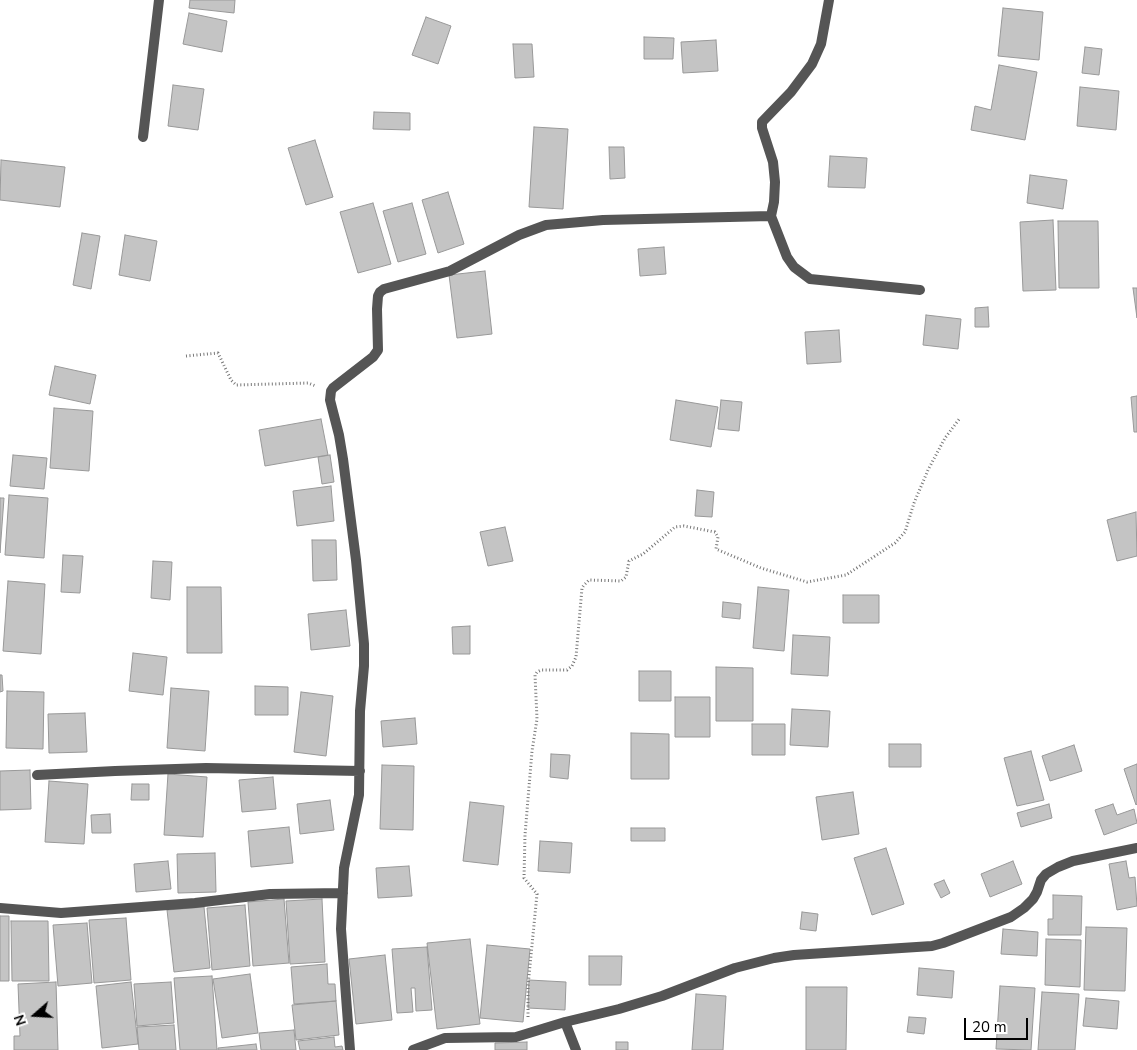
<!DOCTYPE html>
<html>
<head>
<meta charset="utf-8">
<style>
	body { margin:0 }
	#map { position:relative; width:1137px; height:1050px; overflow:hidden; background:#fff; font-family:"Nunito Sans",sans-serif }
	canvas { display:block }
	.north { position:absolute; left:10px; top:990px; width:50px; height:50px; -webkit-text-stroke:4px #fff; paint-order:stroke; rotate:251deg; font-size:14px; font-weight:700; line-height:20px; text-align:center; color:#000 }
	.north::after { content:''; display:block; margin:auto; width:18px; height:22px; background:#000; clip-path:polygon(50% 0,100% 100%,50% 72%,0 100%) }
	.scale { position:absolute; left:964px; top:1018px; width:64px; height:22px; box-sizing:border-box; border:2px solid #000; border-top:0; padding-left:6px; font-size:15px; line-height:18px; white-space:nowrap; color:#000; -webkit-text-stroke:4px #fff; paint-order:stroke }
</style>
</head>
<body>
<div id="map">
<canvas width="1137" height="1050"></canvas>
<div class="north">N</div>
<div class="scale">20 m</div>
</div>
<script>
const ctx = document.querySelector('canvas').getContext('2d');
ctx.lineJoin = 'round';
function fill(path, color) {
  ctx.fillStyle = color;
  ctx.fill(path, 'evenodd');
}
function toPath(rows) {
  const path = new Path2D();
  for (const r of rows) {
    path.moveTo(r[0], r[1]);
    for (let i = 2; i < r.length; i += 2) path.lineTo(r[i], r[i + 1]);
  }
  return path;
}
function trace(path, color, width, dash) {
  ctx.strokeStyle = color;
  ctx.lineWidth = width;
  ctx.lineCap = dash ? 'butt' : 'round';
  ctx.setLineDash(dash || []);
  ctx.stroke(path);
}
const building = toPath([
	[190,0,235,0,234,13,189,8,190,0],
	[1003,8,1043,12,1039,60,998,56,1003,8],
	[189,13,227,21,222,52,183,44,189,13],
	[426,17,451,26,438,64,412,55,426,17],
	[644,37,674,38,673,59,644,59,644,37],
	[716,40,718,71,683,73,681,42,716,40],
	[513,44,532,44,534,77,515,78,513,44],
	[1085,47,1102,49,1099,75,1082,73,1085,47],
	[999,65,1037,72,1025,140,971,130,975,106,991,110,999,65],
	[173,85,204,89,198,130,168,126,173,85],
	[1080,87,1119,91,1116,130,1077,126,1080,87],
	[374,112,410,113,410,130,373,129,374,112],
	[534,127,568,129,563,209,529,207,534,127],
	[315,140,333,197,306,205,288,148,315,140],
	[609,147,624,147,625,178,610,179,609,147],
	[830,156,867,158,865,188,828,187,830,156],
	[1,160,65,167,60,207,0,200,1,160],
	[1030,175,1067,180,1063,209,1027,203,1030,175],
	[448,192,464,244,438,253,422,200,448,192],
	[373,203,391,264,358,273,340,212,373,203],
	[412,203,426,254,398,262,383,211,412,203],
	[1053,220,1056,290,1023,291,1020,222,1053,220],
	[1058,221,1098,221,1099,288,1059,288,1058,221],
	[82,233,100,236,91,289,73,285,82,233],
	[125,235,157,241,150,281,119,275,125,235],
	[664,247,666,274,640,276,638,249,664,247],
	[485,271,492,334,457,338,449,275,485,271],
	[1133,288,1137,288,1137,318,1133,288],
	[988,307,989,327,975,327,975,308,988,307],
	[926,315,961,319,958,349,923,345,926,315],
	[839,330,841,362,807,364,805,332,839,330],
	[55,366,96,375,90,404,49,395,55,366],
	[1137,396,1137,432,1134,432,1131,397,1137,396],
	[676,400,718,407,711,447,670,440,676,400],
	[721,400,742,402,739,431,718,429,721,400],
	[54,408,93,411,89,471,50,468,54,408],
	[321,419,328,455,265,466,259,430,321,419],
	[13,455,47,458,44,489,10,486,13,455],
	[330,455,334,482,322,484,318,457,330,455],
	[331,486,334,521,297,526,293,491,331,486],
	[697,490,714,492,712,517,695,516,697,490],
	[9,495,48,498,44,558,5,555,9,495],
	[0,498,4,498,0,553,0,498],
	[1136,512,1137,556,1117,561,1107,520,1136,512],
	[505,527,513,561,488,566,480,532,505,527],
	[312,540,336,540,337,580,313,581,312,540],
	[63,555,83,556,80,593,61,592,63,555],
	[153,561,172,562,170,600,151,598,153,561],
	[8,581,45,584,41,654,3,651,8,581],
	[187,587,221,587,222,653,187,653,187,587],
	[758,587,789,590,784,651,753,648,758,587],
	[843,595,879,595,879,623,843,623,843,595],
	[723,602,741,604,740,619,722,617,723,602],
	[346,610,350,646,311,650,308,614,346,610],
	[470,626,470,654,453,654,452,627,470,626],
	[793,635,830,637,828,676,791,674,793,635],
	[133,653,167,657,163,695,129,691,133,653],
	[716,667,753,668,753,721,716,721,716,667],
	[639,671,671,671,671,701,639,701,639,671],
	[0,675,2,675,3,691,0,692,0,675],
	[255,686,288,687,288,715,255,715,255,686],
	[171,688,209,691,205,751,167,748,171,688],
	[7,691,44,692,43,749,6,748,7,691],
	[301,692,333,696,326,756,294,752,301,692],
	[675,697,710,697,710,737,675,737,675,697],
	[792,709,830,711,828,747,790,745,792,709],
	[85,713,87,752,49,753,48,714,85,713],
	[415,718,417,744,383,747,381,721,415,718],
	[752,724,785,724,785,755,752,755,752,724],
	[631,733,669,734,669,779,631,779,631,733],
	[889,744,921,744,921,767,889,767,889,744],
	[1074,745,1082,771,1050,781,1042,756,1074,745],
	[1031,751,1044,800,1017,806,1004,758,1031,751],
	[551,754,570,755,568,779,550,777,551,754],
	[1137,764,1137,804,1136,805,1124,769,1137,764],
	[382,765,414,766,413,830,380,829,382,765],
	[30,770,31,809,0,810,0,771,30,770],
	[168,774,207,777,203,837,164,835,168,774],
	[273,777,276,809,242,812,239,780,273,777],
	[49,781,88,784,84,844,45,842,49,781],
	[132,784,149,784,149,800,131,800,132,784],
	[853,792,859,834,822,840,816,797,853,792],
	[330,800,334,830,300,834,297,804,330,800],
	[470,802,504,806,498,865,463,861,470,802],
	[1049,804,1052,818,1021,827,1017,813,1049,804],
	[1113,804,1117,815,1134,809,1137,823,1104,835,1095,810,1113,804],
	[110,814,111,833,92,833,91,815,110,814],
	[289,827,293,863,251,867,248,831,289,827],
	[631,828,665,828,665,841,631,841,631,828],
	[540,841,572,843,570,873,538,871,540,841],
	[886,848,904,904,872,915,854,858,886,848],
	[215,853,216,892,178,893,177,854,215,853],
	[168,861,171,889,136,892,134,864,168,861],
	[1013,861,1022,884,990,897,981,874,1013,861],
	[1126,861,1129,878,1135,877,1137,906,1117,910,1109,864,1126,861],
	[409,866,412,896,378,898,376,868,409,866],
	[944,880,950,893,941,898,934,884,944,880],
	[1053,895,1082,896,1081,935,1048,935,1048,919,1053,919,1053,895],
	[284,899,289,963,253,966,248,902,284,899],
	[322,899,325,962,290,964,286,901,322,899],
	[245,905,250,966,212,970,207,908,245,905],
	[204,907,210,968,174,972,167,910,204,907],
	[802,912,818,914,816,931,800,929,802,912],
	[0,916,9,916,9,981,0,981,0,916],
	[126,918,131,980,94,983,89,920,126,918],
	[11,921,48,921,49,981,12,981,11,921],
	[87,923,92,983,58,986,53,925,87,923],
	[1086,927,1127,928,1125,991,1084,990,1086,927],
	[1003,929,1038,932,1037,956,1001,954,1003,929],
	[470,939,480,1024,437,1029,427,943,470,939],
	[1046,939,1081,940,1080,987,1045,985,1046,939],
	[487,945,530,949,523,1022,480,1018,487,945],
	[427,947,432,1010,416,1011,415,988,411,988,413,1012,397,1013,392,949,427,947],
	[385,955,392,1020,356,1024,349,959,385,955],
	[589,956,622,956,621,985,589,985,589,956],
	[327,964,328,984,335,984,336,1001,294,1004,291,967,327,964],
	[919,968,954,971,952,998,917,995,919,968],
	[250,974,258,1033,222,1038,213,979,250,974],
	[212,976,217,1050,180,1050,174,978,212,976],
	[529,980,566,982,565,1010,528,1008,529,980],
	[56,982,58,1050,14,1050,14,1036,20,1036,18,984,56,982],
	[131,982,138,1044,102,1048,96,986,131,982],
	[171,982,174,1023,137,1026,134,984,171,982],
	[1000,986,1035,988,1031,1050,996,1049,1000,986],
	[806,987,847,987,846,1050,806,1050,806,987],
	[1042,992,1079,994,1075,1050,1038,1050,1042,992],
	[696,994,726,996,723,1050,692,1050,696,994],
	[1086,998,1119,1001,1117,1029,1083,1026,1086,998],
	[336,1001,339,1035,296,1040,292,1005,336,1001],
	[909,1017,926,1018,924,1034,907,1032,909,1017],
	[174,1025,176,1050,139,1050,137,1027,174,1025],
	[294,1030,296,1050,261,1050,259,1033,294,1030],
	[334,1037,335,1047,342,1046,343,1050,300,1050,298,1041,334,1037],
	[527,1042,527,1050,495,1050,495,1043,527,1042],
	[616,1042,628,1042,628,1050,616,1050,616,1042],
	[256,1044,257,1050,218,1050,218,1048,256,1044]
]);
fill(building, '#c4c4c4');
trace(building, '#999', 1);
trace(toPath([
	[186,356,218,353,231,380,236,385,308,383,316,386],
	[528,1017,528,986,537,894,524,878,525,835,532,751,537,719,535,675,537,672,541,670,567,670,572,666,576,657,582,588,584,585,589,580,621,581,626,577,629,561,643,554,675,527,684,526,715,532,718,537,716,549,761,568,807,582,846,575,895,543,905,532,914,503,928,470,945,438,960,418]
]), '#777', 3, [1, 2.5]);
trace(toPath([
	[143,137,159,0],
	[771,216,774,202,775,182,773,162,762,128,762,122,791,92,812,64,821,44,829,0],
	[37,775,115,771,206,768,360,771],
	[0,908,61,913,195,903,270,894,343,893],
	[565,1022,576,1050],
	[350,1050,341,929,344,868,359,795,360,711,364,666,364,644,356,560,343,459,339,435,330,400,331,391,333,388,373,357,378,350,377,309,378,296,380,292,384,289,450,271,519,235,546,225,603,220,771,216,787,257,794,267,810,279,920,290],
	[413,1050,445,1038,516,1037,565,1022,619,1009,662,996,735,968,774,958,794,955,932,946,943,943,1011,917,1024,908,1033,899,1037,892,1041,880,1046,874,1058,867,1073,861,1137,848]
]), '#555', 10);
</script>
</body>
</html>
